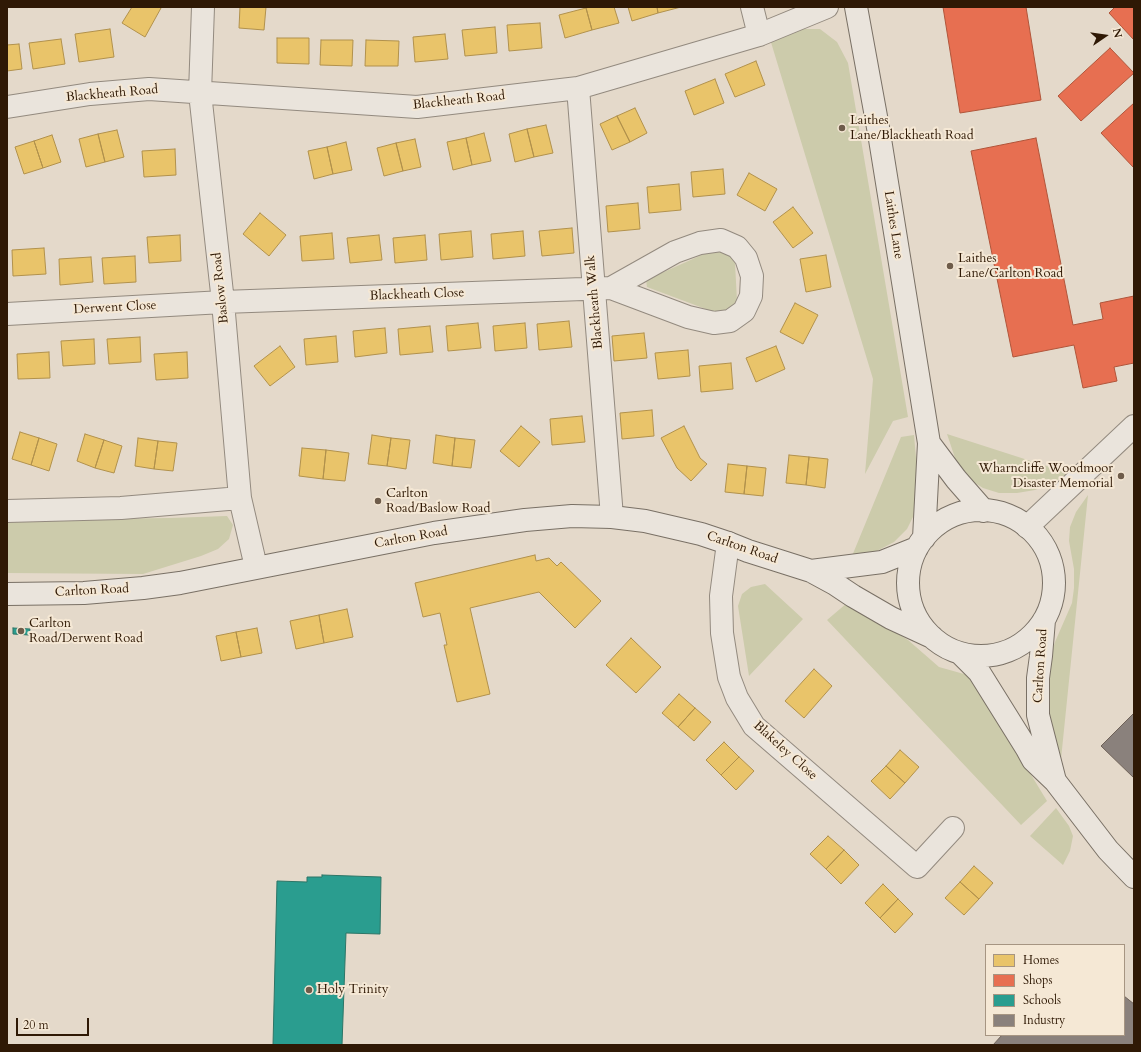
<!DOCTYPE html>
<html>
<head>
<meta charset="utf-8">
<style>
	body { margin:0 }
	#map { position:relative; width:1141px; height:1052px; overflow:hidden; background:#e4d9ca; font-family:Cardo,serif }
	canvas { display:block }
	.frame { position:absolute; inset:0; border:8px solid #2f1905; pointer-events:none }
	.legend { position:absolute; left:985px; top:944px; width:140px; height:92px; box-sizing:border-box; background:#f5e8d5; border:1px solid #a69582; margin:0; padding:5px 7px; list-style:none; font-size:12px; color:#2f1905 }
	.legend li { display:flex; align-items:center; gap:8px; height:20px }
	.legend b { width:20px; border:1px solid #a69582 }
	.north { position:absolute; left:1085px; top:16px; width:40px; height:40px; -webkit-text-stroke:3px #f5e8d5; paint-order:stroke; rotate:77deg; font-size:11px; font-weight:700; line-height:16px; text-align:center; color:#2f1905 }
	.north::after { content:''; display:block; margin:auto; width:14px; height:18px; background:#2f1905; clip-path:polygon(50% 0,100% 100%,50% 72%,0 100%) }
	.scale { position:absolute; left:16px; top:1018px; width:73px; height:18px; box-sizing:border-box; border:2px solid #2f1905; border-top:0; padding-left:5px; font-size:12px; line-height:14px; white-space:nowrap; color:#2f1905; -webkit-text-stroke:3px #f5e8d5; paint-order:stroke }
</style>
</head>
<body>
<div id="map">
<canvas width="1141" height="1052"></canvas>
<div class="frame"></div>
<ul class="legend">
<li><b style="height:11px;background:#e9c46a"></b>Homes</li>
<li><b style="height:11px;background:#e76f51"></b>Shops</li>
<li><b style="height:11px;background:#2a9d8f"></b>Schools</li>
<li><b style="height:11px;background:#8a817c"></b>Industry</li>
</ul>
<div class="north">N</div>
<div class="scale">20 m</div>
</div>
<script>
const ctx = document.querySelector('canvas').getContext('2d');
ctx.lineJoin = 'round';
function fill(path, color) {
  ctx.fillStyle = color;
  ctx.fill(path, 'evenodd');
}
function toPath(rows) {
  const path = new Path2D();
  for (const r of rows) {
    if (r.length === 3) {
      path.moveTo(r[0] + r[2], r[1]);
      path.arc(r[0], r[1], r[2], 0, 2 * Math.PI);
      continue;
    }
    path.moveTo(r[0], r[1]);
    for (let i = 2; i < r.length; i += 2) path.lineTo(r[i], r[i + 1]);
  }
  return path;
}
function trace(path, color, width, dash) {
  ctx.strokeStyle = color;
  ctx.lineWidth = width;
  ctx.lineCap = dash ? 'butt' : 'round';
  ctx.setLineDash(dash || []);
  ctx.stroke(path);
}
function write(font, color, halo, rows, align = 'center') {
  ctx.font = font + ' Cardo,serif';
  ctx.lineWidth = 4;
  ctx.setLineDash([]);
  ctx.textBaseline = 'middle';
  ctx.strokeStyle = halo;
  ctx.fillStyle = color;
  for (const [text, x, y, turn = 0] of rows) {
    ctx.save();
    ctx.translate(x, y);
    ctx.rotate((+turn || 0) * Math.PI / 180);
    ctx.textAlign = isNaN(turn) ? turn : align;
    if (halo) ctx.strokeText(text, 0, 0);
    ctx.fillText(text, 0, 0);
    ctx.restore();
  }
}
fill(toPath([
	[803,29,820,29,837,42,848,63,908,417,893,421,865,474,873,379,770,39],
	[715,249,729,254,735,263,737,301,731,310,719,314,647,287,646,280],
	[947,434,1068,473,1053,483,1035,490,1017,493,999,493,983,488,967,478,957,464],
	[914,435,919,492,916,511,907,529,894,542,873,553,852,556,901,437],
	[1088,495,1061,759,1049,727,1049,662,1055,642,1072,603,1074,588,1074,569,1069,541,1070,527,1076,512],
	[227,516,233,525,229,539,218,549,201,556,143,574,7,573,7,519,21,520,169,518],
	[765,584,803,619,749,676,738,606,742,594,751,587],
	[847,603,908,640,939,667,971,676,1047,801,1021,825,827,620],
	[1056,808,1069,826,1073,836,1070,851,1063,865,1030,836]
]), '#cccbab');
const homes = toPath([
	[132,7,159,7,161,8,145,37,122,23,132,7],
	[240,7,266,7,264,30,239,28,240,7],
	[590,7,614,7,619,23,592,30,586,8,590,7],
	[628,7,657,7,658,13,632,21,628,7],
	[657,7,681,7,658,13,657,7],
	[586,8,592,30,565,38,559,15,586,8],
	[540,23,542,48,509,51,507,25,540,23],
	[495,27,497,53,465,56,462,30,495,27],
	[110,29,114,57,79,62,75,34,110,29],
	[445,34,448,59,415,62,413,37,445,34],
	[277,38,309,38,309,64,277,63,277,38],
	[61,39,65,64,33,69,29,43,61,39],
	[321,40,353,40,352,66,320,65,321,40],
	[366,40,399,41,398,66,365,66,366,40],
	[19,44,22,69,7,71,7,45,19,44],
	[756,61,765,85,735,97,725,74,756,61],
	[715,79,724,103,694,115,685,91,715,79],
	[635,108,647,133,630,142,617,116,635,108],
	[617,116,630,142,612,150,600,124,617,116],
	[546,125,553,153,534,157,527,129,546,125],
	[527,129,534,157,515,162,509,134,527,129],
	[117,130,124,157,105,162,98,134,117,130],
	[484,133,491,161,472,165,466,138,484,133],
	[98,134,105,162,86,167,79,139,98,134],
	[52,135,61,162,43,168,34,141,52,135],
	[466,138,472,165,453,170,447,142,466,138],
	[415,139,421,167,403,171,396,143,415,139],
	[34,141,43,168,24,174,15,147,34,141],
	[346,142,352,170,333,174,327,147,346,142],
	[396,143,403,171,384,176,377,148,396,143],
	[327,147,333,174,314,179,308,151,327,147],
	[175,149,176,175,144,177,142,151,175,149],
	[723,169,725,194,693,197,691,172,723,169],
	[749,173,777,189,765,211,737,195,749,173],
	[679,184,681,210,649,213,647,187,679,184],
	[638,203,640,229,608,232,606,206,638,203],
	[793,207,813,233,793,248,773,222,793,207],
	[260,213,286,235,269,256,243,234,260,213],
	[572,228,574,253,542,256,539,231,572,228],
	[471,231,473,257,441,260,439,234,471,231],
	[523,231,525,256,493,259,491,234,523,231],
	[332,233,334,259,302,261,300,236,332,233],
	[180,235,181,261,149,263,147,237,180,235],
	[379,235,382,260,350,263,347,238,379,235],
	[425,235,427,260,395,263,393,238,425,235],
	[44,248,46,274,13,276,12,250,44,248],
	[826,255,831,287,806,292,800,259,826,255],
	[135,256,136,282,104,284,102,258,135,256],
	[91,257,93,282,60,285,59,259,91,257],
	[795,303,818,315,803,344,780,332,795,303],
	[569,321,572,347,539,350,537,324,569,321],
	[478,323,481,348,448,351,446,326,478,323],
	[525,323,527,348,495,351,493,326,525,323],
	[430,326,433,352,400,355,398,329,430,326],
	[385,328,387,353,355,357,353,331,385,328],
	[644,333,647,358,614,361,612,336,644,333],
	[336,336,338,362,306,365,304,339,336,336],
	[140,337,141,362,109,364,107,339,140,337],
	[94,339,95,364,63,366,61,341,94,339],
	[280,346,295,367,270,386,254,366,280,346],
	[776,346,785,369,756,382,746,358,776,346],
	[688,350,690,376,658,379,655,353,688,350],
	[49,352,50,378,18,379,17,354,49,352],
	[187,352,188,378,156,380,154,354,187,352],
	[731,363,733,389,701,392,699,366,731,363],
	[652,410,654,436,622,439,620,413,652,410],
	[582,416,585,442,552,445,550,419,582,416],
	[521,426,540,442,519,467,500,451,521,426],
	[684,426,700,458,707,464,691,481,677,468,661,438,684,426],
	[20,432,39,438,31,465,12,459,20,432],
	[85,434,104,440,95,468,77,461,85,434],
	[372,435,391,438,387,466,368,464,372,435],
	[436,435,455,438,452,466,433,463,436,435],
	[39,438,57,444,49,471,31,465,39,438],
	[138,438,158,441,154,469,135,466,138,438],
	[391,438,410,440,406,469,387,466,391,438],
	[455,438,475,440,471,468,452,466,455,438],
	[104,440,122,446,114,473,95,468,104,440],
	[158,441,177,443,173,471,154,469,158,441],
	[302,448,326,450,323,479,299,476,302,448],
	[326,450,349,453,345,481,323,479,326,450],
	[789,455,809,457,806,485,786,483,789,455],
	[809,457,828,459,825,488,806,485,809,457],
	[728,464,747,466,744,494,725,492,728,464],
	[747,466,766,468,763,496,744,494,747,466],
	[535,555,536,561,549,558,557,566,561,562,601,601,575,628,539,592,470,608,490,694,457,702,444,645,447,645,440,613,423,617,415,583,535,555],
	[347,609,353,637,324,643,319,615,347,609],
	[319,615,324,643,296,649,290,621,319,615],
	[257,628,262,653,241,657,236,632,257,628],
	[236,632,241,657,221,661,216,636,236,632],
	[631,638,661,667,636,693,606,665,631,638],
	[814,669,832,686,804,718,785,701,814,669],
	[679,694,695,708,678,727,662,713,679,694],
	[695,708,711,722,694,741,678,727,695,708],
	[724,742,739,757,721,775,706,760,724,742],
	[900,750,919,767,905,783,886,766,900,750],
	[739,757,754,771,736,790,721,775,739,757],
	[886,766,905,783,890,799,871,781,886,766],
	[828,836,844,850,826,869,810,854,828,836],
	[844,850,859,865,841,884,826,869,844,850],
	[974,866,993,883,979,899,960,882,974,866],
	[960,882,979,899,964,915,945,898,960,882],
	[883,884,898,899,880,918,865,903,883,884],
	[898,899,913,914,895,933,880,918,898,899]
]);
fill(homes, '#e9c46a');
trace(homes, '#b1914c', 1);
const shops = toPath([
	[943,7,1026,7,1041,100,960,113,943,7],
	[1115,7,1134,7,1134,40,1109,13,1115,7],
	[1110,48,1134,73,1081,121,1058,96,1110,48],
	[1134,103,1134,168,1101,133,1134,103],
	[1036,138,1073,325,1103,319,1100,303,1134,296,1134,363,1114,367,1117,381,1083,388,1074,345,1013,357,971,151,1036,138]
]);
fill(shops, '#e76f51');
trace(shops, '#b0553a', 1);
const schools = toPath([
	[13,628,30,629,29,635,13,634,13,628],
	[322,875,381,877,380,934,346,933,342,1045,273,1045,277,881,307,882,307,877,322,877,322,875]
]);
fill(schools, '#2a9d8f');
trace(schools, '#2c7566', 1);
const industry = toPath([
	[1134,713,1134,778,1101,746,1134,713],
	[1124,996,1134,1004,1134,1045,993,1045,1002,1035,1124,1035,1124,996]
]);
fill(industry, '#8a817c');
trace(industry, '#6f6258', 1);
const minor = toPath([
	[203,7,200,93,223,302,240,498,256,567],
	[752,7,759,35],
	[578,88,612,517],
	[7,107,90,94,149,89,417,107,578,88,759,35,827,7],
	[7,314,223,302,611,288,688,317,714,323,730,321,744,311,751,296,752,276,746,258,737,247,721,240,700,243,675,252,611,288],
	[7,511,121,508,240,498],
	[1027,527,1134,426],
	[728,543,721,596,722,633,729,677,737,698,754,726,917,867,953,828]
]);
const secondary = toPath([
	[856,7,879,133,929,443,924,538],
	[929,443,956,479,984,511],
	[981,583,73],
	[811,571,882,562,917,548],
	[7,594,84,593,143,588,180,583,434,533,525,520,572,516,612,517,645,521,701,534,728,543,748,551,811,571,835,584,853,596,891,618,932,637],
	[1044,620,1041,656,1038,678,1038,715,1055,781],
	[961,654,979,672,1027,749,1033,760,1055,781,1108,850,1134,877]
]);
trace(minor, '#938a7f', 24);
trace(secondary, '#797065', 24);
trace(minor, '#eae4dc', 22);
trace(secondary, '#eae4dc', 22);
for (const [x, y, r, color] of [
	[842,128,4,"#6e5c4a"],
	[950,266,4,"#6e5c4a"],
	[1121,476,4,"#6e5c4a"],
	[378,501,4,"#6e5c4a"],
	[21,631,4,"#6e5c4a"],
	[309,990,4,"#6e5c4a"]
]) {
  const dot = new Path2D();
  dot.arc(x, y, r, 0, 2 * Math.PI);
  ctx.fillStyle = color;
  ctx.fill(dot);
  trace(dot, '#f5e8d5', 1.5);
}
write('13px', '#2f1905', '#f5e8d5', [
	["Blackheath Road",112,94,-5],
	["Blackheath Road",459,101,-6],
	["Laithes Lane",893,225,81],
	["Baslow Road",221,288,-96],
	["Blackheath Close",417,295,-2],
	["Blackheath Walk",595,302,-95],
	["Derwent Close",115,308,-3],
	["Carlton Road",411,538,-10],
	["Carlton Road",742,548,19],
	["Carlton Road",92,591,-3],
	["Carlton Road",1041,666,-86],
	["Blakeley Close",785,751,42]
]);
write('13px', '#2f1905', '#f5e8d5', [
	["Laithes",850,121],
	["Lane/Blackheath Road",850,136],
	["Laithes",958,259],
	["Lane/Carlton Road",958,274],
	["Wharncliffe Woodmoor",1113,469,"right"],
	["Disaster Memorial",1113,484,"right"],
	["Carlton",386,494],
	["Road/Baslow Road",386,509],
	["Carlton",29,624],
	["Road/Derwent Road",29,639],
	["Holy Trinity",317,990]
], 'left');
</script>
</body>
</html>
